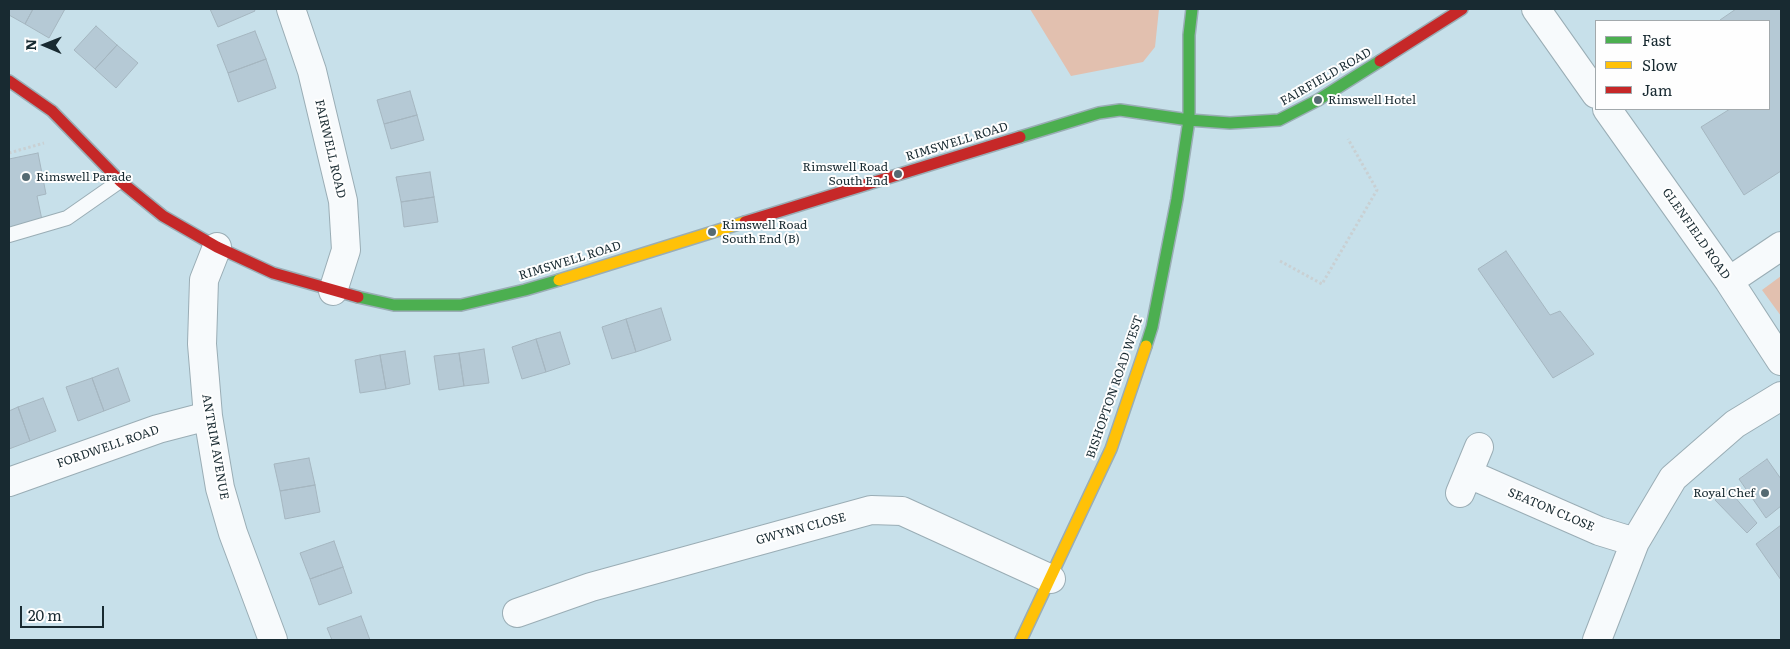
<!DOCTYPE html>
<html>
<head>
<meta charset="utf-8">
<style>
	body { margin:0 }
	#map { position:relative; width:1790px; height:649px; overflow:hidden; background:#c7e0ea; font-family:Literata,serif }
	canvas { display:block }
	.frame { position:absolute; inset:0; border:10px solid #182a31; pointer-events:none }
	.legend { position:absolute; left:1595px; top:20px; width:175px; height:90px; box-sizing:border-box; background:#fefefe; border:1px solid #a2a9ac; margin:0; padding:6px 9px; list-style:none; font-size:15px; color:#182a31 }
	.legend li { display:flex; align-items:center; gap:10px; height:25px }
	.legend b { width:25px; border:1px solid #a2a9ac }
	.north { position:absolute; left:20px; top:20px; width:50px; height:50px; -webkit-text-stroke:4px #fefefe; paint-order:stroke; rotate:271deg; font-size:14px; font-weight:700; line-height:20px; text-align:center; color:#182a31 }
	.north::after { content:''; display:block; margin:auto; width:18px; height:22px; background:#182a31; clip-path:polygon(50% 0,100% 100%,50% 72%,0 100%) }
	.scale { position:absolute; left:20px; top:606px; width:84px; height:22px; box-sizing:border-box; border:2px solid #182a31; border-top:0; padding-left:6px; font-size:15px; line-height:18px; white-space:nowrap; color:#182a31; -webkit-text-stroke:4px #fefefe; paint-order:stroke }
</style>
</head>
<body>
<div id="map">
<canvas width="1790" height="649"></canvas>
<div class="frame"></div>
<ul class="legend">
<li><b style="height:6px;background:#4caf50"></b>Fast</li>
<li><b style="height:6px;background:#ffc107"></b>Slow</li>
<li><b style="height:6px;background:#c62828"></b>Jam</li>
</ul>
<div class="north">N</div>
<div class="scale">20 m</div>
</div>
<script>
const ctx = document.querySelector('canvas').getContext('2d');
ctx.lineJoin = 'round';
function fill(path, color) {
  ctx.fillStyle = color;
  ctx.fill(path, 'evenodd');
}
function toPath(rows) {
  const path = new Path2D();
  for (const r of rows) {
    path.moveTo(r[0], r[1]);
    for (let i = 2; i < r.length; i += 2) path.lineTo(r[i], r[i + 1]);
  }
  return path;
}
function trace(path, color, width, dash) {
  ctx.strokeStyle = color;
  ctx.lineWidth = width;
  ctx.lineCap = dash ? 'butt' : 'round';
  ctx.setLineDash(dash || []);
  ctx.stroke(path);
}
function write(font, color, halo, rows, align = 'center') {
  ctx.font = font + ' Literata,serif';
  ctx.lineWidth = 4;
  ctx.setLineDash([]);
  ctx.textBaseline = 'middle';
  ctx.strokeStyle = halo;
  ctx.fillStyle = color;
  for (const [text, x, y, turn = 0] of rows) {
    ctx.save();
    ctx.translate(x, y);
    ctx.rotate((+turn || 0) * Math.PI / 180);
    ctx.textAlign = isNaN(turn) ? turn : align;
    if (halo) ctx.strokeText(text, 0, 0);
    ctx.fillText(text, 0, 0);
    ctx.restore();
  }
}
fill(toPath([
	[1030,9,1159,9,1155,47,1143,62,1071,76],
	[1781,276,1781,316,1762,290]
]), '#e2c0af');
const building = toPath([
	[9,9,33,9,25,24,9,15,9,9],
	[33,9,65,9,49,38,25,24,33,9],
	[210,9,254,9,255,11,218,27,210,9],
	[1736,9,1781,9,1781,171,1744,195,1701,127,1730,109,1769,109,1769,21,1721,21,1720,20,1736,9],
	[96,26,117,45,95,69,74,50,96,26],
	[255,31,266,59,228,73,217,45,255,31],
	[117,45,138,63,116,88,95,69,117,45],
	[266,59,276,88,238,102,228,73,266,59],
	[410,91,417,115,384,124,377,100,410,91],
	[417,115,424,140,391,149,384,124,417,115],
	[38,153,46,194,37,196,42,220,9,228,9,159,38,153],
	[430,172,434,197,401,202,396,177,430,172],
	[434,197,438,222,404,227,401,202,434,197],
	[1506,251,1550,315,1560,311,1594,354,1553,378,1478,269,1506,251],
	[661,308,671,340,636,352,626,319,661,308],
	[626,319,636,352,612,359,602,327,626,319],
	[560,332,570,364,546,372,536,339,560,332],
	[536,339,546,372,522,379,512,347,536,339],
	[484,349,489,383,464,386,459,353,484,349],
	[405,351,410,384,386,389,380,355,405,351],
	[459,353,464,386,439,390,434,356,459,353],
	[380,355,386,389,360,393,355,360,380,355],
	[118,368,130,401,104,411,92,378,118,368],
	[92,378,104,411,78,421,66,387,92,378],
	[43,398,56,431,30,441,18,407,43,398],
	[18,407,30,441,9,449,9,411,18,407],
	[309,458,315,485,280,491,274,464,309,458],
	[1767,459,1781,479,1781,506,1766,518,1739,479,1767,459],
	[315,485,320,512,285,519,280,491,315,485],
	[1728,489,1757,523,1747,533,1715,500,1728,489],
	[1781,525,1781,580,1756,544,1781,525],
	[334,541,343,567,310,579,300,553,334,541],
	[343,567,352,593,319,605,310,579,343,567],
	[361,616,370,640,332,640,327,628,361,616]
]);
fill(building, '#b5c9d5');
trace(building, '#a5b6c0', 1);
const lane = toPath([
	[9,235,67,218,120,181]
]);
const street = toPath([
	[291,9,312,71,343,201,346,250,333,291],
	[1536,9,1596,94],
	[1607,109,1729,281,1781,361],
	[217,247,204,280,202,344,208,416,220,488,233,533,273,640],
	[1729,281,1781,246],
	[1469,474,1599,531,1635,542],
	[9,482,158,429,208,416],
	[1460,493,1479,447],
	[517,613,591,587,871,510,902,511,1051,579],
	[1597,640,1635,542,1673,478,1735,424,1781,396]
]);
const fast = toPath([
	[1020,137,1099,113,1120,110,1189,120,1230,123,1279,120,1318,100,1380,61],
	[358,297,394,305,461,305,525,290,559,280],
	[1146,346,1152,327,1177,199,1189,120,1189,35,1192,9]
]);
const slow = toPath([
	[559,280,745,222],
	[1021,640,1111,449,1146,346]
]);
const jam = toPath([
	[1380,61,1462,9],
	[9,81,52,111,120,181,163,216,217,247,273,273,358,297],
	[745,222,1020,137]
]);
trace(lane, '#9aadb5', 16);
trace(street, '#9aadb5', 30);
trace(fast, '#9aadb5', 14);
trace(slow, '#9aadb5', 14);
trace(jam, '#9aadb5', 14);
trace(toPath([
	[9,153,44,143],
	[1280,261,1322,284,1377,190,1348,139]
]), '#c9d0d3', 3, [2.5, 2.5]);
trace(lane, '#f7fafc', 14);
trace(street, '#f7fafc', 28);
trace(fast, '#4caf50', 11);
trace(slow, '#ffc107', 11);
trace(jam, '#c62828', 11);
for (const [x, y, r, color] of [
	[1318,100,5,"#556a72"],
	[898,174,5,"#556a72"],
	[26,177,5,"#556a72"],
	[712,232,5,"#556a72"],
	[1765,493,5,"#556a72"]
]) {
  const dot = new Path2D();
  dot.arc(x, y, r, 0, 2 * Math.PI);
  ctx.fillStyle = color;
  ctx.fill(dot);
  trace(dot, '#fefefe', 2);
}
write('12px', '#182a31', '#fefefe', [
	["FAIRFIELD ROAD",1326,77,-30],
	["RIMSWELL ROAD",957,142,-17],
	["FAIRWELL ROAD",330,149,77],
	["GLENFIELD ROAD",1696,234,55],
	["RIMSWELL ROAD",570,261,-17],
	["BISHOPTON ROAD WEST",1115,387,-71],
	["FORDWELL ROAD",108,447,-19],
	["ANTRIM AVENUE",215,447,80],
	["SEATON CLOSE",1551,510,23],
	["GWYNN CLOSE",801,529,-15]
]);
write('12px', '#182a31', '#fefefe', [
	["Rimswell Hotel",1328,100],
	["Rimswell Road",888,167,"right"],
	["South End",888,181,"right"],
	["Rimswell Parade",36,177],
	["Rimswell Road",722,225],
	["South End (B)",722,239],
	["Royal Chef",1755,493,"right"]
], 'left');
</script>
</body>
</html>
